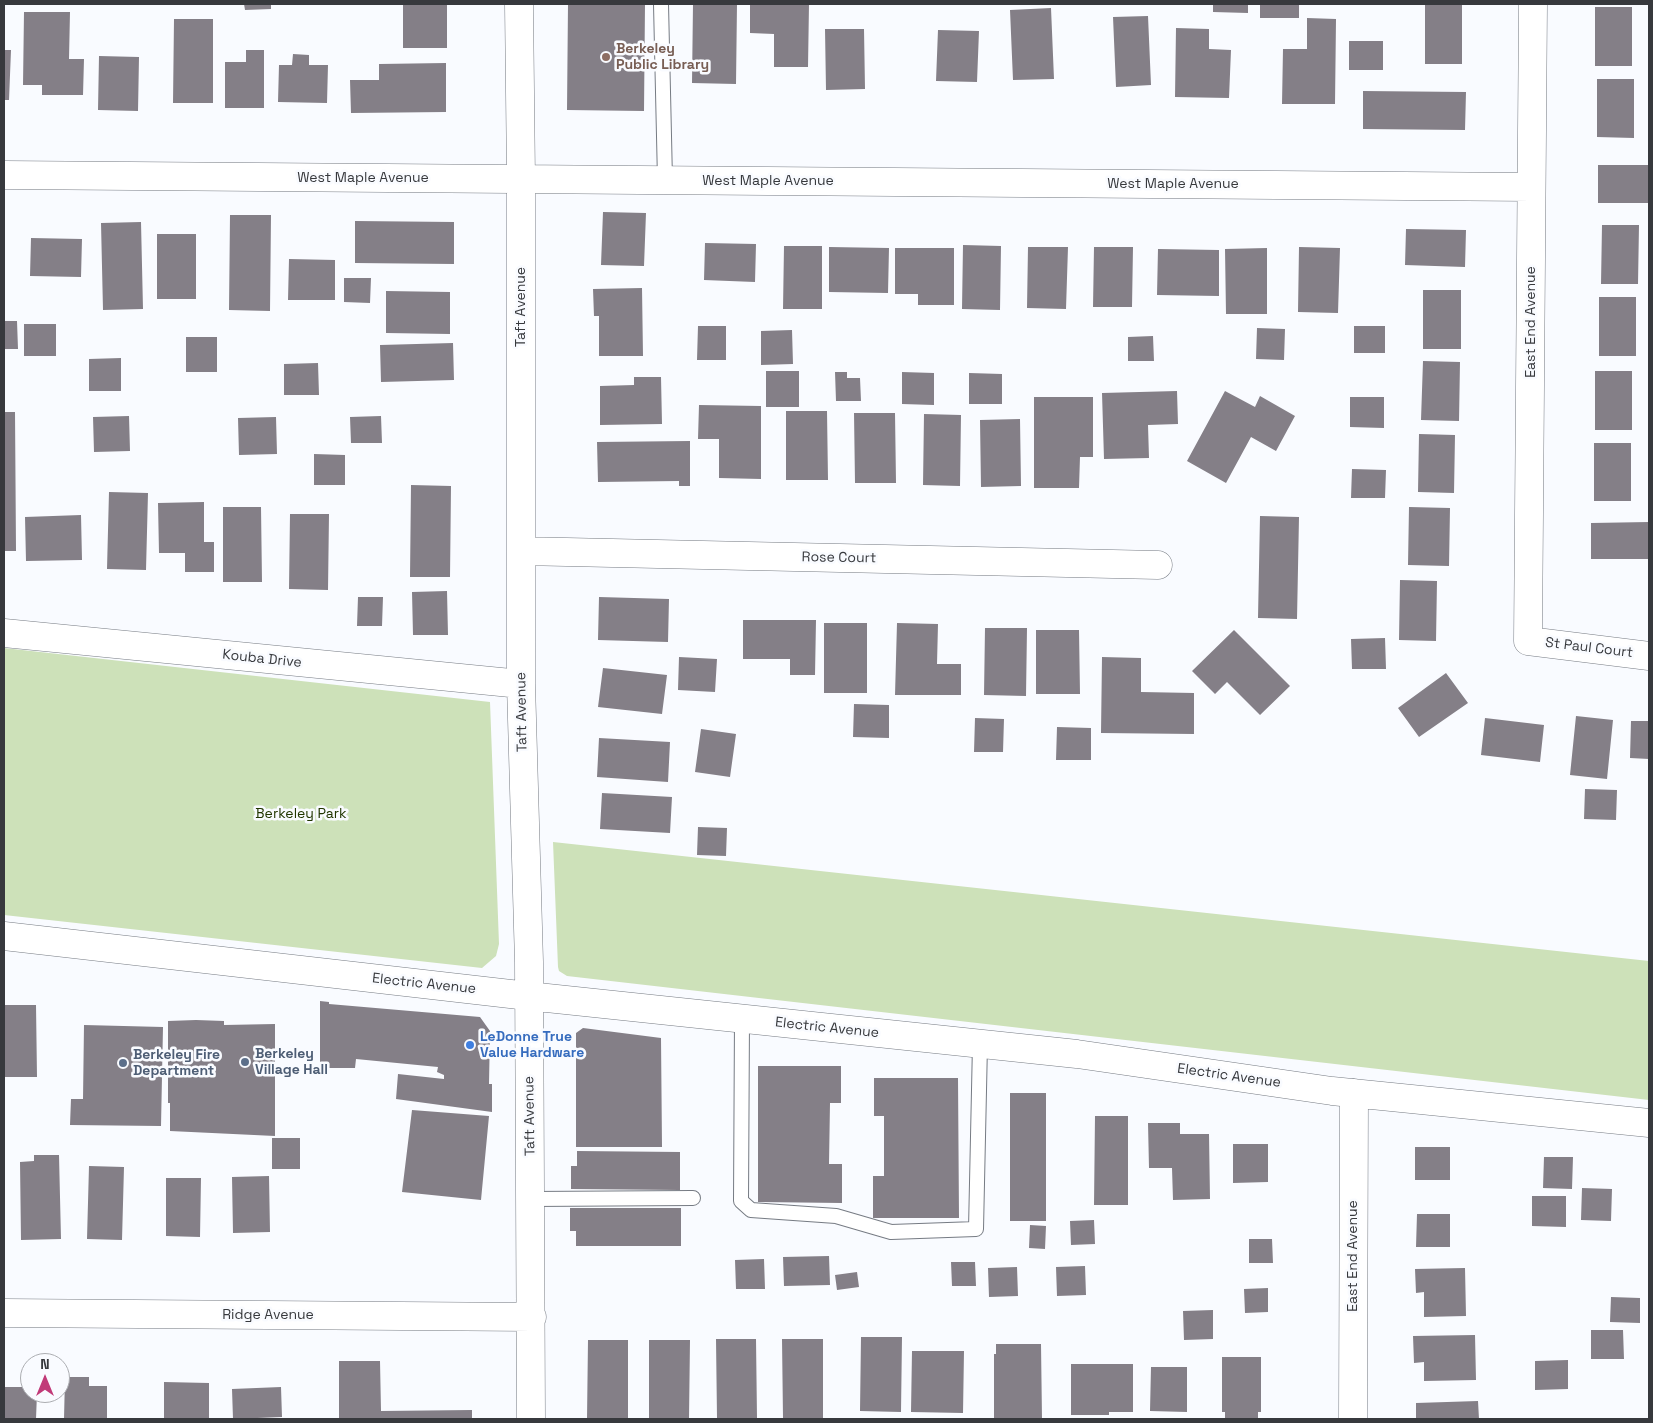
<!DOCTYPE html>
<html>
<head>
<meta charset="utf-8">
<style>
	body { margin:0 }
	#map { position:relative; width:1653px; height:1423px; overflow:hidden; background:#f9fbff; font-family:"Space Grotesk",sans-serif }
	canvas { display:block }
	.frame { position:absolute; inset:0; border:5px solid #37393d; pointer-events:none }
	.north { position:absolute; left:20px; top:1353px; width:50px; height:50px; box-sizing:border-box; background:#f9fbff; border:1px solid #abadb1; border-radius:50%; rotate:0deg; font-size:14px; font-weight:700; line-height:20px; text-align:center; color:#37393d }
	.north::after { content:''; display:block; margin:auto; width:18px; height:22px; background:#c13a78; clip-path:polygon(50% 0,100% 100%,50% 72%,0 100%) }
</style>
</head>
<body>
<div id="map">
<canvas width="1653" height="1423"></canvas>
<div class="frame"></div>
<div class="north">N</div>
</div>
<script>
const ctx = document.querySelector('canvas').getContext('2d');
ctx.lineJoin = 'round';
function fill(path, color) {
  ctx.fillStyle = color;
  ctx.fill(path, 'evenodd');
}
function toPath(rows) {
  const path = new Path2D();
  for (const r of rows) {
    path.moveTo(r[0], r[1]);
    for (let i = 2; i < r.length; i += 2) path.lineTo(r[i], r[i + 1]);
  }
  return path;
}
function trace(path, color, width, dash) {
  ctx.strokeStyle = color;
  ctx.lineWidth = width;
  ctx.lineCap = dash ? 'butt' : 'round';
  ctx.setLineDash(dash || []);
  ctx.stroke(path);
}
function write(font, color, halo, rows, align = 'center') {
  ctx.font = font + ' "Space Grotesk",sans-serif';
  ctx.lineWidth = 5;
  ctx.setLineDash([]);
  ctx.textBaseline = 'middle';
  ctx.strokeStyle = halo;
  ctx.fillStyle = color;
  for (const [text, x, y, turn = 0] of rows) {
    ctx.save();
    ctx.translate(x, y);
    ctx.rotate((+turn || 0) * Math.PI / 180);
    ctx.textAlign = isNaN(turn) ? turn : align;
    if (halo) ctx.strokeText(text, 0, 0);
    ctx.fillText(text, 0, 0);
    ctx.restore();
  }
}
fill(toPath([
	[4,648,490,702,499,944,496,956,482,968,4,915],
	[553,842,1649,961,1649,1100,567,976,559,971,558,967]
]), '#cde1b9');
fill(toPath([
	[244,4,271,4,271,9,245,10],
	[403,4,447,4,447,48,403,48],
	[568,4,645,4,644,111,567,110],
	[693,4,737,4,736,84,692,83],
	[750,4,809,4,808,67,774,67,774,34,750,33],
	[1213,4,1248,4,1248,13,1213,12],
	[1260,4,1299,4,1299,18,1260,18],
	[1425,5,1462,5,1462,64,1425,64],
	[1595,7,1632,7,1632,66,1595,66],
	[1051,8,1054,79,1013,80,1010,10],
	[24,12,70,12,69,59,84,59,83,95,42,95,42,85,23,85],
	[1148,16,1151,85,1116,87,1113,17],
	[1307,18,1336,19,1335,104,1282,104,1283,49,1307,49],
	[174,19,213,19,213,103,173,103],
	[1176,28,1209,29,1209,49,1231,50,1229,98,1175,97],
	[825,29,864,29,865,89,826,90],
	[938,30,979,31,977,82,936,81],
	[1349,41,1383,41,1383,70,1349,70],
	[4,50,11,50,9,100,4,100],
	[246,50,264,50,264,108,225,108,225,62,246,62],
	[293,54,309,55,309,65,328,65,327,103,278,102,279,65,292,65],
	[99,56,139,57,138,111,98,110],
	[446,63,446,112,351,113,350,80,379,80,379,64],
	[1597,79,1634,79,1634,138,1597,137],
	[1363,91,1466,92,1465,130,1363,129],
	[1598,165,1649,165,1649,203,1598,203],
	[603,212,646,213,644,266,601,265],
	[230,215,271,215,270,311,229,310],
	[355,221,454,222,454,264,355,263],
	[141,222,143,309,103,310,101,223],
	[1602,225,1639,225,1638,284,1601,284],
	[1406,229,1466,230,1465,267,1405,265],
	[157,234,196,234,196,299,157,299],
	[31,238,82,239,81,277,30,276],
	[705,243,756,244,755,282,704,280],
	[963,245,1001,246,1000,310,962,309],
	[784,246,822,246,822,309,783,309],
	[829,247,889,248,888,293,829,292],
	[1028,247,1068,247,1066,309,1027,308],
	[1094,247,1133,247,1132,307,1093,307],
	[1299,247,1340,248,1338,313,1298,312],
	[895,248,954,248,954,305,918,305,918,294,895,294],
	[1267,248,1267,314,1226,314,1225,249],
	[1158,249,1219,250,1219,296,1157,295],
	[289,259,335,260,335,300,288,300],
	[344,278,371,278,370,303,344,302],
	[642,288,643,356,599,356,599,316,594,316,593,289],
	[1423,290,1461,290,1461,349,1423,349],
	[386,291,450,292,450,334,386,333],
	[1599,297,1636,297,1636,356,1599,356],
	[4,321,17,321,18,349,4,349],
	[24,324,56,324,56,356,24,356],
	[698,326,726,326,726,360,697,360],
	[1354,326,1385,326,1385,353,1354,353],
	[1257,328,1285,329,1284,360,1256,359],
	[792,330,793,364,761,365,761,331],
	[1153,336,1154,361,1128,361,1128,337],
	[186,337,217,337,217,372,186,372],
	[453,343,454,380,381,382,380,345],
	[121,358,121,391,89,391,89,359],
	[1423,361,1460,362,1459,421,1421,420],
	[318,363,319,395,284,395,284,364],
	[766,371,799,371,799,407,766,407],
	[1595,371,1632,371,1632,430,1595,430],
	[835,372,847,372,847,378,860,378,861,401,836,401],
	[902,372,934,373,934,405,902,404],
	[969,373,1002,374,1002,404,969,404],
	[634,377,661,377,662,424,600,425,600,386,634,385],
	[1177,391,1178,424,1148,425,1149,458,1104,459,1102,393],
	[1225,391,1255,407,1260,396,1295,416,1276,451,1251,437,1226,483,1187,461],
	[1034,397,1093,397,1093,457,1080,457,1079,488,1034,488],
	[1350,397,1384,397,1384,428,1350,427],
	[699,405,761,406,761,479,719,478,719,439,698,439],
	[786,411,827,411,828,480,786,480],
	[4,412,15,412,16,551,4,551],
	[854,413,895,413,896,483,855,483],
	[924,414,961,415,960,486,923,485],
	[129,416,130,451,94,452,93,417],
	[381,416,382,443,351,443,350,417],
	[276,417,277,454,239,455,238,418],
	[1020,419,1021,486,981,487,980,420],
	[1419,434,1455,435,1454,493,1418,492],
	[690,441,690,486,679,486,679,481,598,482,597,442],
	[1594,443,1631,443,1631,501,1594,501],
	[314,454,345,455,345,485,314,485],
	[1352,469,1386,470,1385,498,1351,498],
	[411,485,451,486,450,577,410,577],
	[109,492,148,493,146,570,107,569],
	[204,502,204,542,214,542,214,572,185,572,185,553,159,553,158,503],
	[223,507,261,507,262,582,223,582],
	[1409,507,1450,508,1449,566,1408,565],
	[290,514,329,514,328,590,289,589],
	[81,515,82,560,26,561,25,517],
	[1260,516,1299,517,1297,619,1258,618],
	[1649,522,1649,559,1591,559,1591,523],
	[1400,580,1437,581,1436,641,1399,640],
	[447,591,448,635,413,635,412,592],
	[358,597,383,597,382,626,357,626],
	[599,597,669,599,668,642,598,640],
	[743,620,816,620,815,675,790,675,790,659,743,659],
	[824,623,867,623,867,693,824,693],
	[897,623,938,624,937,664,961,664,961,695,895,695],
	[985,628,1027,628,1026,696,984,695],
	[1036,630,1079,630,1080,694,1036,694],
	[1234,630,1290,686,1260,715,1227,682,1215,694,1192,671],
	[1385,638,1386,669,1352,669,1351,639],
	[679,657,717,659,715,692,678,690],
	[1102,657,1141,658,1141,692,1194,693,1194,734,1101,733],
	[603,668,667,675,662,714,598,707],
	[1446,673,1468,703,1419,737,1398,708],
	[854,704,889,705,889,738,853,737],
	[1576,716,1613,720,1607,779,1570,775],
	[975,718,1004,719,1003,752,974,752],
	[1485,718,1544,725,1540,762,1481,755],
	[1631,721,1649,721,1649,759,1630,758],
	[1057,727,1091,728,1091,760,1056,760],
	[701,729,736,734,730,777,695,772],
	[599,738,670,742,668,782,597,777],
	[1585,789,1617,790,1616,820,1584,819],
	[602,793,672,797,670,833,600,829],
	[698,827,727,828,726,856,697,855],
	[320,1001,329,1002,329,1004,480,1017,490,1031,489,1084,492,1084,492,1112,396,1099,398,1074,444,1079,444,1075,437,1072,438,1067,356,1059,355,1068,320,1068],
	[4,1005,36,1005,37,1077,4,1077],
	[196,1020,224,1021,224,1025,275,1024,275,1136,170,1131,170,1103,168,1103,168,1021],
	[84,1025,163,1027,161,1126,70,1125,71,1099,83,1099],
	[583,1028,661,1038,662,1147,576,1147,576,1033],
	[758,1066,841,1066,841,1103,830,1103,829,1164,842,1164,842,1203,758,1202],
	[874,1078,958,1078,959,1218,873,1218,873,1176,884,1176,884,1116,874,1116],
	[1010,1093,1046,1093,1046,1221,1010,1221],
	[412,1110,489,1116,481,1200,402,1192],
	[1095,1116,1128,1116,1128,1205,1094,1205],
	[1148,1123,1180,1123,1180,1134,1209,1134,1210,1199,1173,1200,1172,1168,1149,1168],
	[272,1138,300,1138,300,1169,272,1169],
	[1233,1144,1268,1144,1268,1182,1233,1183],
	[1415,1147,1450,1147,1450,1180,1415,1180],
	[577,1151,680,1152,680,1190,571,1189,571,1166,577,1166],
	[34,1155,59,1155,61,1239,21,1240,20,1162,34,1161],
	[1544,1157,1573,1157,1572,1189,1543,1188],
	[89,1166,124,1167,122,1240,87,1239],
	[269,1176,270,1232,233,1233,232,1177],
	[166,1178,201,1178,200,1237,166,1236],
	[1582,1188,1612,1189,1611,1221,1581,1220],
	[1532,1196,1566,1196,1566,1227,1532,1226],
	[570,1208,681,1208,681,1246,576,1246,576,1231,570,1231],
	[1417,1214,1450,1214,1450,1247,1416,1247],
	[1094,1220,1095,1244,1071,1245,1070,1221],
	[1030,1225,1046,1226,1045,1249,1029,1248],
	[1249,1239,1272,1239,1273,1263,1249,1263],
	[829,1256,830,1285,784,1286,783,1257],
	[764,1259,765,1289,736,1289,735,1260],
	[951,1262,975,1262,976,1286,952,1286],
	[1085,1266,1086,1295,1057,1296,1056,1267],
	[1017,1267,1018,1296,989,1297,988,1268],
	[1465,1268,1466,1316,1424,1317,1424,1292,1416,1293,1415,1269],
	[857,1272,859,1287,837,1290,835,1275],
	[1268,1288,1268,1312,1245,1313,1244,1289],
	[1611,1297,1640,1298,1640,1323,1610,1322],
	[1213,1310,1213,1339,1184,1340,1183,1311],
	[1591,1330,1623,1330,1624,1359,1591,1359],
	[1475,1335,1476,1380,1424,1381,1424,1362,1414,1363,1413,1336],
	[861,1337,902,1337,901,1412,860,1411],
	[716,1339,756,1339,757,1418,717,1418],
	[782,1339,823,1339,823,1418,783,1418],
	[588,1340,628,1340,628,1419,587,1419],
	[649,1340,690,1340,689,1419,649,1419],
	[996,1344,1041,1344,1042,1419,994,1419,994,1354,996,1354],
	[912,1351,964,1351,963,1413,911,1412],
	[1222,1357,1261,1357,1261,1412,1258,1412,1258,1419,1225,1419,1225,1412,1222,1412],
	[1568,1360,1568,1389,1535,1390,1535,1361],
	[339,1361,380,1361,381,1411,472,1410,472,1419,339,1419],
	[1071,1364,1133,1364,1133,1412,1109,1412,1109,1415,1071,1415],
	[1151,1367,1187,1367,1187,1412,1150,1411],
	[65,1377,89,1377,89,1386,107,1386,107,1419,64,1419],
	[164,1382,209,1383,209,1419,164,1419],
	[4,1387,30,1387,30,1393,37,1393,36,1419,4,1419],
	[281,1387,282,1417,233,1419,232,1389],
	[1478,1401,1479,1419,1416,1419,1416,1403]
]), '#847f87');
const service = toPath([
	[661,4,665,180],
	[742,1019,741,1201,751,1210,836,1216,891,1232,976,1229,980,1044],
	[531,1199,693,1198]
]);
const minor = toPath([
	[519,4,521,179,521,684,529,962,531,1419],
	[1533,4,1528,641,1649,656],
	[4,175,1531,187],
	[521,551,1158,565],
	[4,633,521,684],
	[4,936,528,996,1077,1054,1332,1091,1649,1123],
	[4,1313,532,1317],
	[1353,1419,1354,1093]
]);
trace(service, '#767b83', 16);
trace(minor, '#767b83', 29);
trace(service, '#fff', 14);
trace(minor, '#fff', 28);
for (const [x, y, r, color] of [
	[606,57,5,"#8d6e63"],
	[470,1045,5,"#3f7fe0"],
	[245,1062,5,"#5c6f8a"],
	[123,1063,5,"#5c6f8a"]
]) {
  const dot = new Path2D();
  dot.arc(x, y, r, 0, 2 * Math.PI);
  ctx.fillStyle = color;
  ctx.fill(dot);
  trace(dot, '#f9fbff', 2);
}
write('bold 14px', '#785e54', '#f9fbff', [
	["Berkeley",616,49],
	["Public Library",616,65]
], 'left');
write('14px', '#37393d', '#f9fbff', [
	["West Maple Avenue",363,178],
	["West Maple Avenue",768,181],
	["West Maple Avenue",1173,184],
	["Taft Avenue",521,307,-90],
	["East End Avenue",1531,322,-90],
	["Rose Court",839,558,1],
	["St Paul Court",1589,648,7],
	["Kouba Drive",262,659,6],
	["Taft Avenue",522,712,-91],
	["Electric Avenue",424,984,6],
	["Electric Avenue",827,1028,6],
	["Electric Avenue",1229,1076,8],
	["Taft Avenue",530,1116,-91],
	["East End Avenue",1353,1256,-90],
	["Ridge Avenue",268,1315]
]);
write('14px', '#213600', '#f9fbff', [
	["Berkeley Park",301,814]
]);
write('bold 14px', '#366cbe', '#f9fbff', [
	["LeDonne True",480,1037],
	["Value Hardware",480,1053]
], 'left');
write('bold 14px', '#4e5e75', '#f9fbff', [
	["Berkeley",255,1054],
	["Village Hall",255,1070],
	["Berkeley Fire",133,1055],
	["Department",133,1071]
], 'left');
</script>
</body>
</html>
